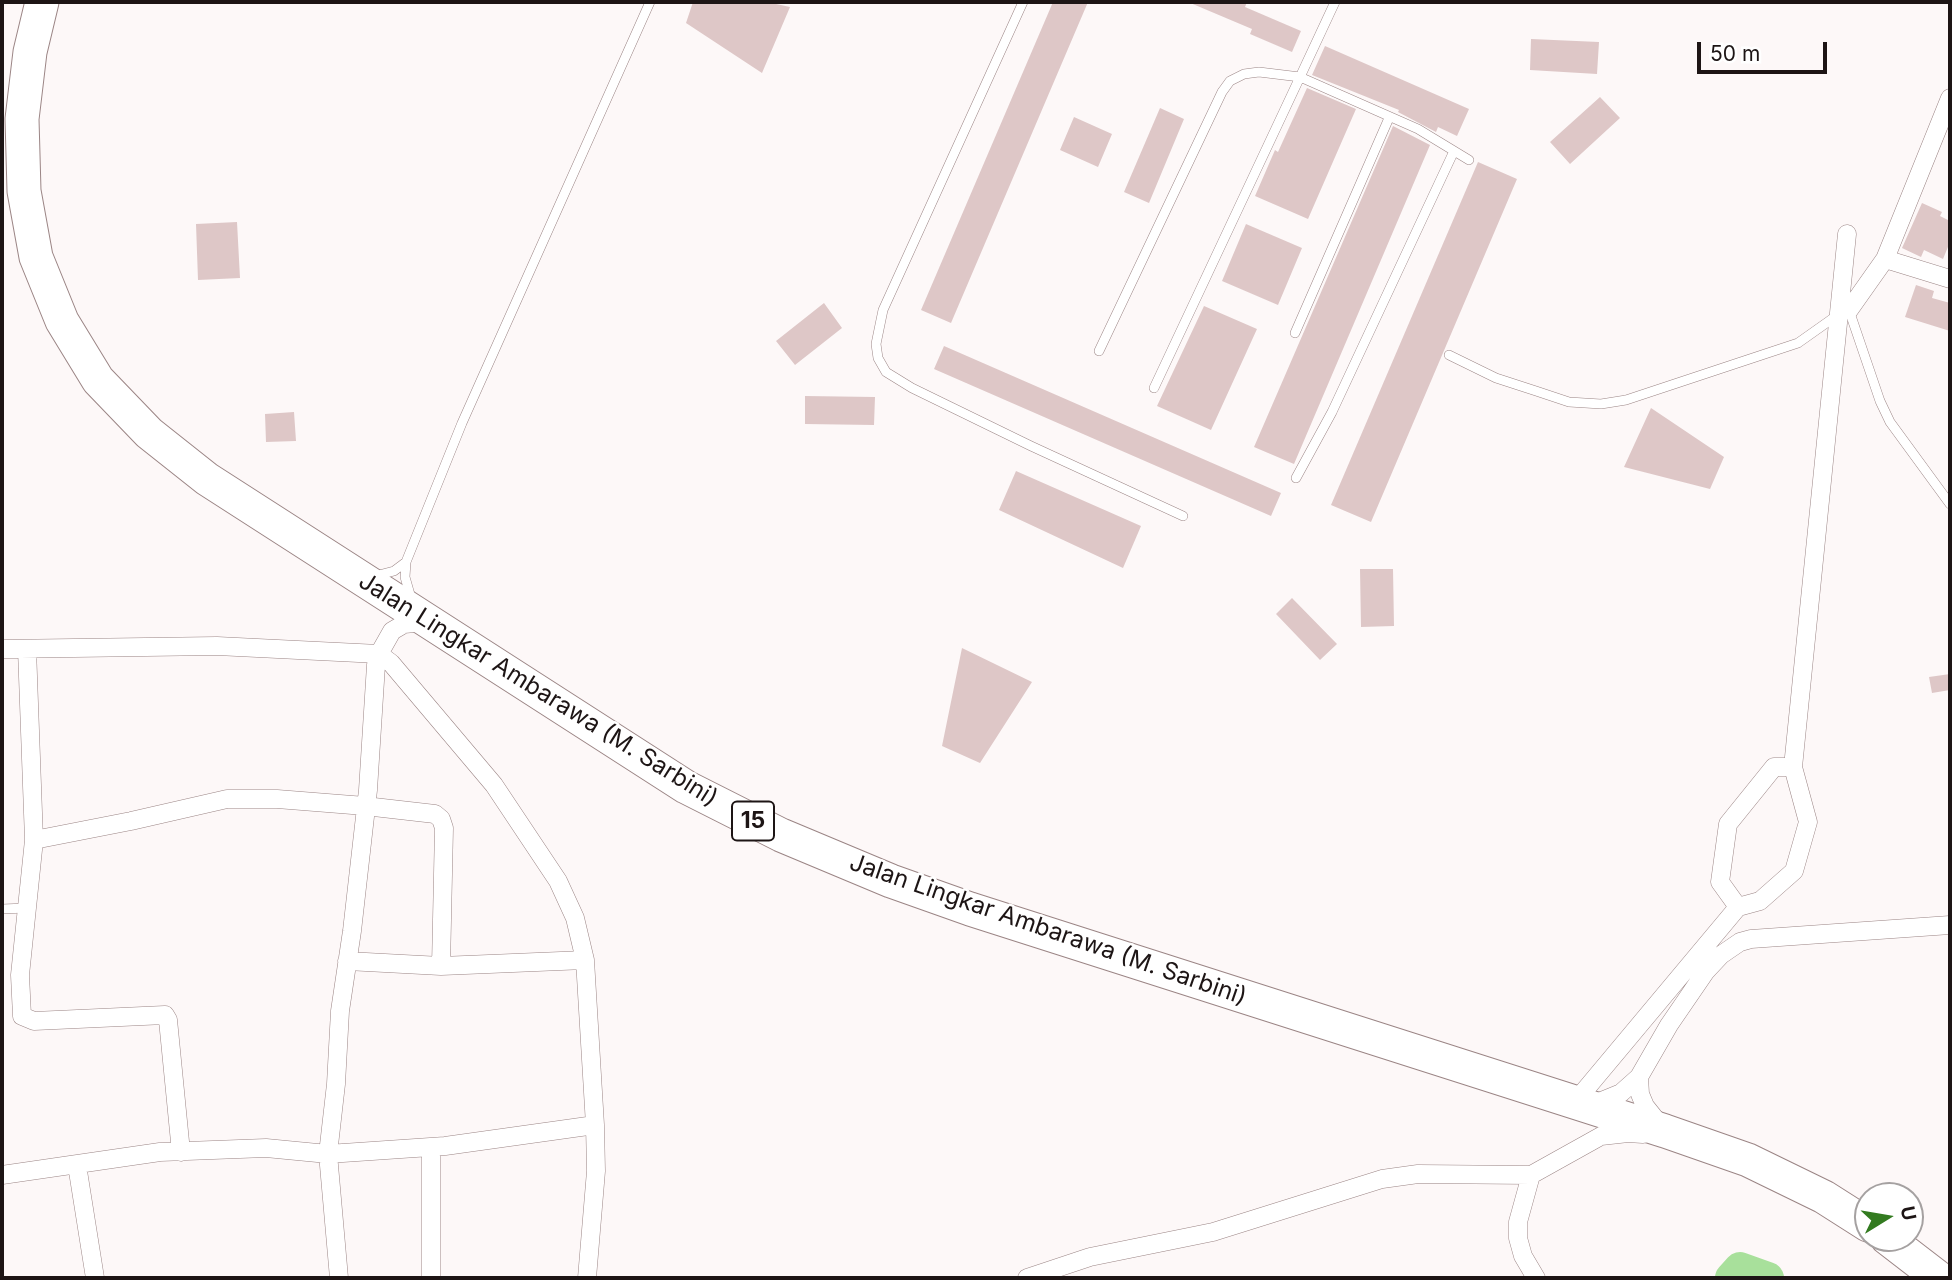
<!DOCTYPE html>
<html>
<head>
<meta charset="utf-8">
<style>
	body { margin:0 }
	#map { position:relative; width:1952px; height:1280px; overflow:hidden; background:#fdf8f8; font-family:Inter,sans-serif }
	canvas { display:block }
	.frame { position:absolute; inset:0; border:4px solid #1d1515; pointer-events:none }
	.north { position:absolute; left:1854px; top:1182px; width:70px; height:70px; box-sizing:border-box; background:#fff; border:2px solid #a5a1a1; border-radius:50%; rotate:79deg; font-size:19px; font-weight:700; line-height:28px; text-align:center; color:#1d1515 }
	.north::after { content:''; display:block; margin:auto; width:24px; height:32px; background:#337b20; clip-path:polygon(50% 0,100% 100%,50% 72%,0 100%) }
	.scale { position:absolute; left:1697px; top:42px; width:130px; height:32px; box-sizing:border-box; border:4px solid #1d1515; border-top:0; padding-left:9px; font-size:21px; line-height:24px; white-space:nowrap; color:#1d1515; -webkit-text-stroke:5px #fff; paint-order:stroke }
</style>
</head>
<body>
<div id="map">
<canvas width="1952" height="1280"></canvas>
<div class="frame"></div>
<div class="north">U</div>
<div class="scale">50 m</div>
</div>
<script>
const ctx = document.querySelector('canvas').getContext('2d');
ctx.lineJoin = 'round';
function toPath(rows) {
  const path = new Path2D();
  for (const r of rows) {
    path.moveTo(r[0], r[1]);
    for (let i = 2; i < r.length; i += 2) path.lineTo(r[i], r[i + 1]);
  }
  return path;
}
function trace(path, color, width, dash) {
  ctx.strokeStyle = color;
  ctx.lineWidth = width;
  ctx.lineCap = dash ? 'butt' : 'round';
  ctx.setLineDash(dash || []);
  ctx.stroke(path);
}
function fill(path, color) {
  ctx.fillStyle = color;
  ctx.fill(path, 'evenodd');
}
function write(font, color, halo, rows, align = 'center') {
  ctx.font = font + ' Inter,sans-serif';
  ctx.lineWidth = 5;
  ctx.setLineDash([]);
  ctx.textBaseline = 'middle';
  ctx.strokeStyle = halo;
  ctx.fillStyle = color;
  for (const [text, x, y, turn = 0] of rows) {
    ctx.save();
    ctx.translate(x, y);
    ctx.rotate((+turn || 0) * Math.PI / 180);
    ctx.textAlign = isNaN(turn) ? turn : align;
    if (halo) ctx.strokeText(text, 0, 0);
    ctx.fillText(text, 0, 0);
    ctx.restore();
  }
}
trace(toPath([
	[1731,1278,1740,1268,1768,1278]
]), '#a8e09b', 32);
fill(toPath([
	[693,2,767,2,790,7,762,73,686,23],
	[1053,2,1088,2,951,323,921,310],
	[1188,2,1247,2,1245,7,1301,31,1292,52,1250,34,1252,29],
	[1531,39,1599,42,1597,74,1530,70],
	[1325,46,1469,109,1457,136,1438,127,1436,132,1398,112,1399,110,1312,75],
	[1307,88,1356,109,1308,219,1255,196,1275,150,1278,152],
	[1600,97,1620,118,1570,164,1550,142],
	[1160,108,1184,119,1149,203,1124,192],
	[1074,117,1112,134,1098,167,1060,150],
	[1393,126,1430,145,1294,464,1254,447],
	[1478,162,1517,179,1371,522,1331,505],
	[1922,203,1942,212,1940,216,1950,221,1950,242,1943,259,1924,250,1921,257,1902,248],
	[237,222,240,278,198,280,196,224],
	[1246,224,1302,248,1278,305,1222,281],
	[1916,285,1934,291,1932,298,1950,303,1950,331,1905,317],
	[824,303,842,328,795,365,776,341],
	[1204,306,1257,329,1211,430,1157,406],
	[944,346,1281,493,1271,516,934,369],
	[805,396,875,397,874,425,805,424],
	[1651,408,1724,457,1710,489,1624,467],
	[294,412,296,441,266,442,265,414],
	[1016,471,1141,526,1123,568,999,510],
	[1360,569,1393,569,1394,626,1361,627],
	[1292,598,1337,644,1320,660,1276,614],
	[962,648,1032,682,980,763,942,746],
	[1950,674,1950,690,1932,693,1929,677]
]), '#dec7c7');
const lane = toPath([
	[1023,2,883,310,876,344,878,358,886,372,912,388,1031,446,1183,516],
	[1335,2,1300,77,1418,129,1469,160],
	[1849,310,1880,401,1890,422,1950,504],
	[1295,333,1389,118],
	[1099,351,1222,92,1230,81,1244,74,1259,72,1300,77,1154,388],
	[1449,355,1496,378,1536,391,1569,402,1601,404,1626,400,1798,343,1839,314],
	[1296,478,1332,412,1454,151],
	[406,562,462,423,650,2],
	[375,576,394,571,406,562,405,577,411,598],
	[2,909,27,908]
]);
const street = toPath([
	[1885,259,1950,279],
	[1849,310,1885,259,1950,98],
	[2,649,217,646,379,654,391,663,494,785,558,881,575,918,585,960,595,1125,596,1171,587,1278],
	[27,649,34,840,20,975,22,1016,34,1021,165,1015,168,1020,181,1152],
	[1793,767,1774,767,1728,824,1720,882,1738,907,1760,901,1794,871,1808,822,1793,767,1847,234],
	[34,840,131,821,227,799,277,799,365,806,435,814,441,819,444,828,441,966],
	[347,961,441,966,585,960],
	[1639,1077,1640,1094,1645,1106,1661,1126],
	[1575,1102,1738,907],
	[1592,1102,1599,1102,1621,1093,1639,1077,1669,1025,1706,971,1721,955,1740,942,1751,939,1950,925],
	[77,1165,95,1278],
	[2,1175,160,1152,266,1148,328,1154,445,1146,595,1125],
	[1531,1175,1518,1222,1518,1238,1523,1256,1536,1278],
	[339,1278,328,1154,336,1084,340,1011,352,931,368,790,376,665,379,654,392,631,404,624,425,622],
	[431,1278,431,1147],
	[1027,1278,1090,1257,1213,1232,1382,1179,1418,1174,1531,1175,1601,1136,1628,1133,1643,1134]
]);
const highway = toPath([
	[42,2,30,52,22,119,24,191,36,257,62,321,98,380,149,433,207,479,686,787,781,835,891,881,970,909,1665,1131,1748,1160,1824,1197,1868,1225],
	[1887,1238,1939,1278]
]);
trace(lane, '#9b8585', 10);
trace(street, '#9b8585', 19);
trace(highway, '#9b8585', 35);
trace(lane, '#fff', 9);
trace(street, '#fff', 18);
trace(highway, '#fff', 33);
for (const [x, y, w] of [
	[753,821,42]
]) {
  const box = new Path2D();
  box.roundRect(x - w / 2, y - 19.5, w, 39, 5);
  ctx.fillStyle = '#fff';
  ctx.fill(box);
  trace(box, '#1d1515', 2);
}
write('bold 23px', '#1d1515', null, [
	["15",753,821]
]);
write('24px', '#1d1515', '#fff', [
	["Jalan Lingkar Ambarawa (M. Sarbini)",538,690,32],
	["Jalan Lingkar Ambarawa (M. Sarbini)",1048,930,19]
]);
</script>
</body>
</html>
